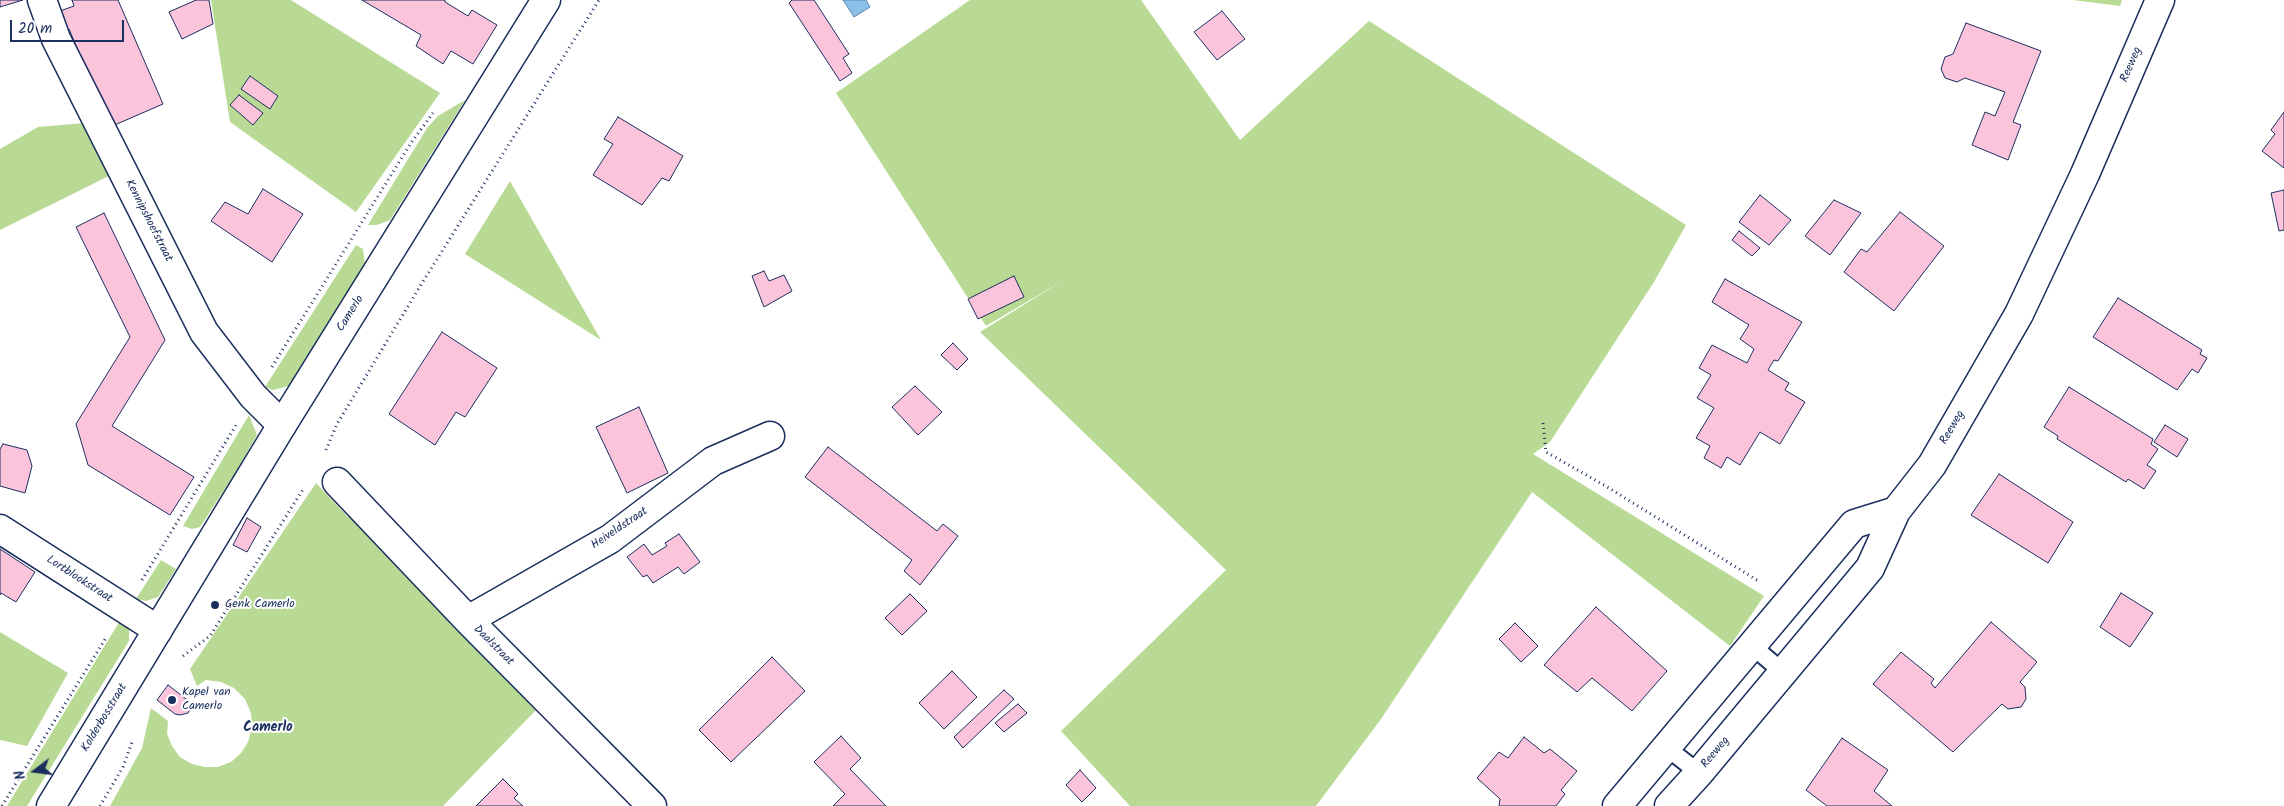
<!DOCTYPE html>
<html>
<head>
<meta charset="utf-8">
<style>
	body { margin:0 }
	#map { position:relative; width:2284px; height:806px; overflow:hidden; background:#fff; font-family:Kalam,sans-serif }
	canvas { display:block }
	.north { position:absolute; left:10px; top:746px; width:50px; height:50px; -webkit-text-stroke:4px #fff; paint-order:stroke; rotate:255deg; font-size:14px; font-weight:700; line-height:20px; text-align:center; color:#1b2f5e }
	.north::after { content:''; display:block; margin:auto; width:18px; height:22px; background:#1b2f5e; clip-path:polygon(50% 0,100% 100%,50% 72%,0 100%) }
	.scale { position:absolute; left:10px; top:20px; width:114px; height:22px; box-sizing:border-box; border:2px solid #1b2f5e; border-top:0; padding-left:6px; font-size:15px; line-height:18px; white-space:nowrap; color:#1b2f5e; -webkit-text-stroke:4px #fff; paint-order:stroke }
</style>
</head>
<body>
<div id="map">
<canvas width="2284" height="806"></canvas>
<div class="north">N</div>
<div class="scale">20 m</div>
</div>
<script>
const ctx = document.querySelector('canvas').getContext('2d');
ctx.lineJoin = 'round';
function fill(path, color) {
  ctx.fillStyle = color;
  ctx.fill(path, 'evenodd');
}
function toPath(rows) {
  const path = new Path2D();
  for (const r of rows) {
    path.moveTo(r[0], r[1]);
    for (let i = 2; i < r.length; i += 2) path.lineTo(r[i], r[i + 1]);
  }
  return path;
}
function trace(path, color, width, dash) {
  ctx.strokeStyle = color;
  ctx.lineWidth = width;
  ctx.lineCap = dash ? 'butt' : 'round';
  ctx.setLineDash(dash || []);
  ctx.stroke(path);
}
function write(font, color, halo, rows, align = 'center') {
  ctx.font = font + ' Kalam,sans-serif';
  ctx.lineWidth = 4;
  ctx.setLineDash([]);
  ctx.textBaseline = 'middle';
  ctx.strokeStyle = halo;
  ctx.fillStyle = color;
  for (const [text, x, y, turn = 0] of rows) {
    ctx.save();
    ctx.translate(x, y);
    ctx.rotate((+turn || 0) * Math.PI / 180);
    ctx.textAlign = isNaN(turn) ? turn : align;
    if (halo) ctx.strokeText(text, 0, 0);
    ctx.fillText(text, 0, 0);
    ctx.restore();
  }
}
fill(toPath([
	[211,0,291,0,440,93,356,212,230,122],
	[970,0,1141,0,1240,140,1369,21,1686,225,1654,282,1550,442,1533,454,1764,596,1730,646,1532,492,1381,719,1316,806,1130,806,1061,731,1226,570,980,332,1064,280,986,326,836,93],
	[2073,0,2122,0,2120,6],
	[465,100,390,220,377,225,368,225,427,128,438,116],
	[85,123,109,176,0,230,0,149,38,127],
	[510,181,601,340,465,254],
	[356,245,363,249,365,264,289,386,273,390,265,387],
	[249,415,257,435,234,475,200,527,192,529,183,526],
	[316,483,348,517,357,516,379,537,380,550,537,709,443,806,110,806,142,748,151,708,168,721,167,734,172,746,180,757,192,764,205,767,218,767,231,762,241,753,248,742,252,728,251,713,245,699,234,688,221,682,206,680,197,686,190,669],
	[161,560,176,569,158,597,146,601,136,599],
	[121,619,129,630,129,641,27,806,7,806],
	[0,632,68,673,27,746,0,740]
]), '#b9da94');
const water = toPath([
	[843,0,866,0,870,7,854,17,843,0]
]);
fill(water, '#8bc0e8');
trace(water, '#5e86b1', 1);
const building = toPath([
	[0,0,23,0,0,7,0,0],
	[72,0,118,0,163,104,110,127,69,29,65,31,57,12,74,6,72,0],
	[196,0,209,0,213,24,182,39,169,12,196,0],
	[362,0,445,0,445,2,468,16,472,10,497,25,473,64,451,51,443,64,416,46,421,35,362,0],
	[792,0,814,0,849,54,843,58,852,73,840,81,789,3,792,0],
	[1222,11,1245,39,1217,60,1194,32,1222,11],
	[1966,23,2041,51,2013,122,2021,125,2008,160,1972,145,1985,112,1995,116,2005,92,1965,78,1957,82,1945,78,1941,69,1945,57,1953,54,1966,23],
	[250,76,278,96,270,109,241,89,250,76],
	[239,95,263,113,253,125,230,105,239,95],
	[2284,112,2284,168,2262,151,2275,134,2271,130,2284,112],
	[618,117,683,156,669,181,662,178,642,205,593,175,613,144,604,139,618,117],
	[263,189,303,214,272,262,211,221,225,202,248,214,263,189],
	[2284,190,2284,230,2279,231,2271,193,2284,190],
	[1760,195,1791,220,1769,245,1739,222,1760,195],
	[1834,200,1861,213,1830,255,1805,236,1834,200],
	[1900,212,1944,246,1894,311,1844,272,1861,249,1867,252,1900,212],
	[104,213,165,340,112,426,194,477,170,515,88,465,76,424,130,337,76,227,104,213],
	[1739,231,1760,248,1752,256,1732,240,1739,231],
	[764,271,769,281,784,275,792,291,764,307,752,276,764,271],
	[1014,276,1024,297,978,319,968,299,1014,276],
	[1725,279,1802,322,1778,361,1774,360,1768,370,1789,383,1785,390,1805,402,1780,444,1760,432,1740,465,1727,457,1721,468,1704,458,1710,446,1696,438,1714,408,1697,398,1711,375,1699,368,1712,345,1747,363,1754,349,1740,339,1749,325,1712,302,1725,279],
	[2118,298,2202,350,2200,354,2207,358,2198,373,2192,369,2177,390,2093,337,2118,298],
	[442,332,497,368,465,417,456,412,435,445,389,414,442,332],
	[953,343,968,359,957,370,941,355,953,343],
	[915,386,942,412,918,435,892,407,915,386],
	[2069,387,2153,439,2151,444,2158,449,2147,465,2156,471,2144,489,2128,479,2126,482,2057,439,2058,436,2044,427,2069,387],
	[639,407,668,473,627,493,596,427,639,407],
	[2165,425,2188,439,2177,457,2154,442,2165,425],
	[3,444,27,450,32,466,25,493,0,486,0,449,3,444],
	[828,447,937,531,943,524,958,536,920,585,904,571,912,560,805,477,828,447],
	[1999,474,2073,522,2048,563,1971,515,1999,474],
	[247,518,261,527,247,552,233,545,247,518],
	[679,534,700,562,684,574,678,567,653,583,647,575,643,577,627,557,644,544,652,555,667,546,665,543,679,534],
	[0,549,35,572,16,602,1,593,0,595,0,549],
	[2121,593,2153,613,2130,647,2100,627,2121,593],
	[910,594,927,611,902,635,885,618,910,594],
	[1596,607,1667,671,1632,711,1592,678,1577,692,1544,665,1596,607],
	[1991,622,2037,662,2020,682,2025,687,2026,699,2021,707,2008,709,2002,704,1953,752,1873,684,1901,652,1934,679,1931,683,1935,688,1991,622],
	[1515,623,1538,646,1521,662,1499,639,1515,623],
	[772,657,805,691,731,762,699,730,772,657],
	[952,671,977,697,944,729,919,703,952,671],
	[168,685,190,702,191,708,188,713,180,715,175,714,157,700,168,685],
	[1004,690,1014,699,963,748,954,737,1004,690],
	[1018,704,1027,713,1004,732,995,723,1018,704],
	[841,736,861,758,850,769,886,806,833,806,845,794,814,762,841,736],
	[1524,737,1544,753,1550,749,1577,771,1561,790,1565,794,1556,806,1499,806,1500,799,1477,778,1499,752,1508,758,1524,737],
	[1842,738,1888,770,1874,791,1892,806,1827,806,1806,790,1842,738],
	[1080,770,1096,788,1082,802,1066,785,1080,770],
	[503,779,518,794,514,798,523,806,476,806,503,779]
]);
fill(building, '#fbc4db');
trace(building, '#1b2f5e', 1);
const service = toPath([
	[1752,646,1783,672],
	[1666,747,1699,773]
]);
const minor = toPath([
	[42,0,56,39,204,332,253,396,282,425],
	[337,482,468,620,652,806],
	[0,529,158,630],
	[468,620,610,539,713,461,770,436],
	[1617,806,1854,524,1896,511],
	[1669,806,1699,773,1870,568,1896,511,1932,465,2019,314,2085,174,2160,0]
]);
const secondary = toPath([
	[51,806,282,425,546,0]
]);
trace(service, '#1b2f5e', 20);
trace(minor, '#1b2f5e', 31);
trace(secondary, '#1b2f5e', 31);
trace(toPath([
	[272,367,411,143,433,113],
	[1543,423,1546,452,1609,488,1760,582],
	[326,450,337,424,419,288,599,0],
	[142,580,236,425],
	[183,656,210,636,304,488],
	[2,806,107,636],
	[100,806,123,767,132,742]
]), '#1b2f5e', 3, [1, 4]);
trace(service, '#fff', 16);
trace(minor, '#fff', 28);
trace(secondary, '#fff', 28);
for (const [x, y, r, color] of [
	[215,605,5,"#1b2f5e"],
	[172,700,5,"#1b2f5e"]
]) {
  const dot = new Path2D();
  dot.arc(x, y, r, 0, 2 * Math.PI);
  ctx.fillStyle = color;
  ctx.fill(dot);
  trace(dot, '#fff', 2);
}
write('12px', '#1b2f5e', '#fff', [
	["Reeweg",2132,65,-67],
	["Kennipshoefstraat",148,221,63],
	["Camerlo",351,314,-58],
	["Reeweg",1953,428,-60],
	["Heiveldstraat",620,529,-34],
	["Lortblookstraat",79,580,33],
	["Daalstraat",493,646,45],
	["Kolderbosstraat",105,718,-59],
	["Reeweg",1716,753,-50]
]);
write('12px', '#1b2f5e', '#fff', [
	["Genk Camerlo",225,605],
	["Kapel van",182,693],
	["Camerlo",182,707]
], 'left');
write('bold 14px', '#1b2f5e', '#fff', [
	["Camerlo",268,729]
]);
</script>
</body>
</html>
